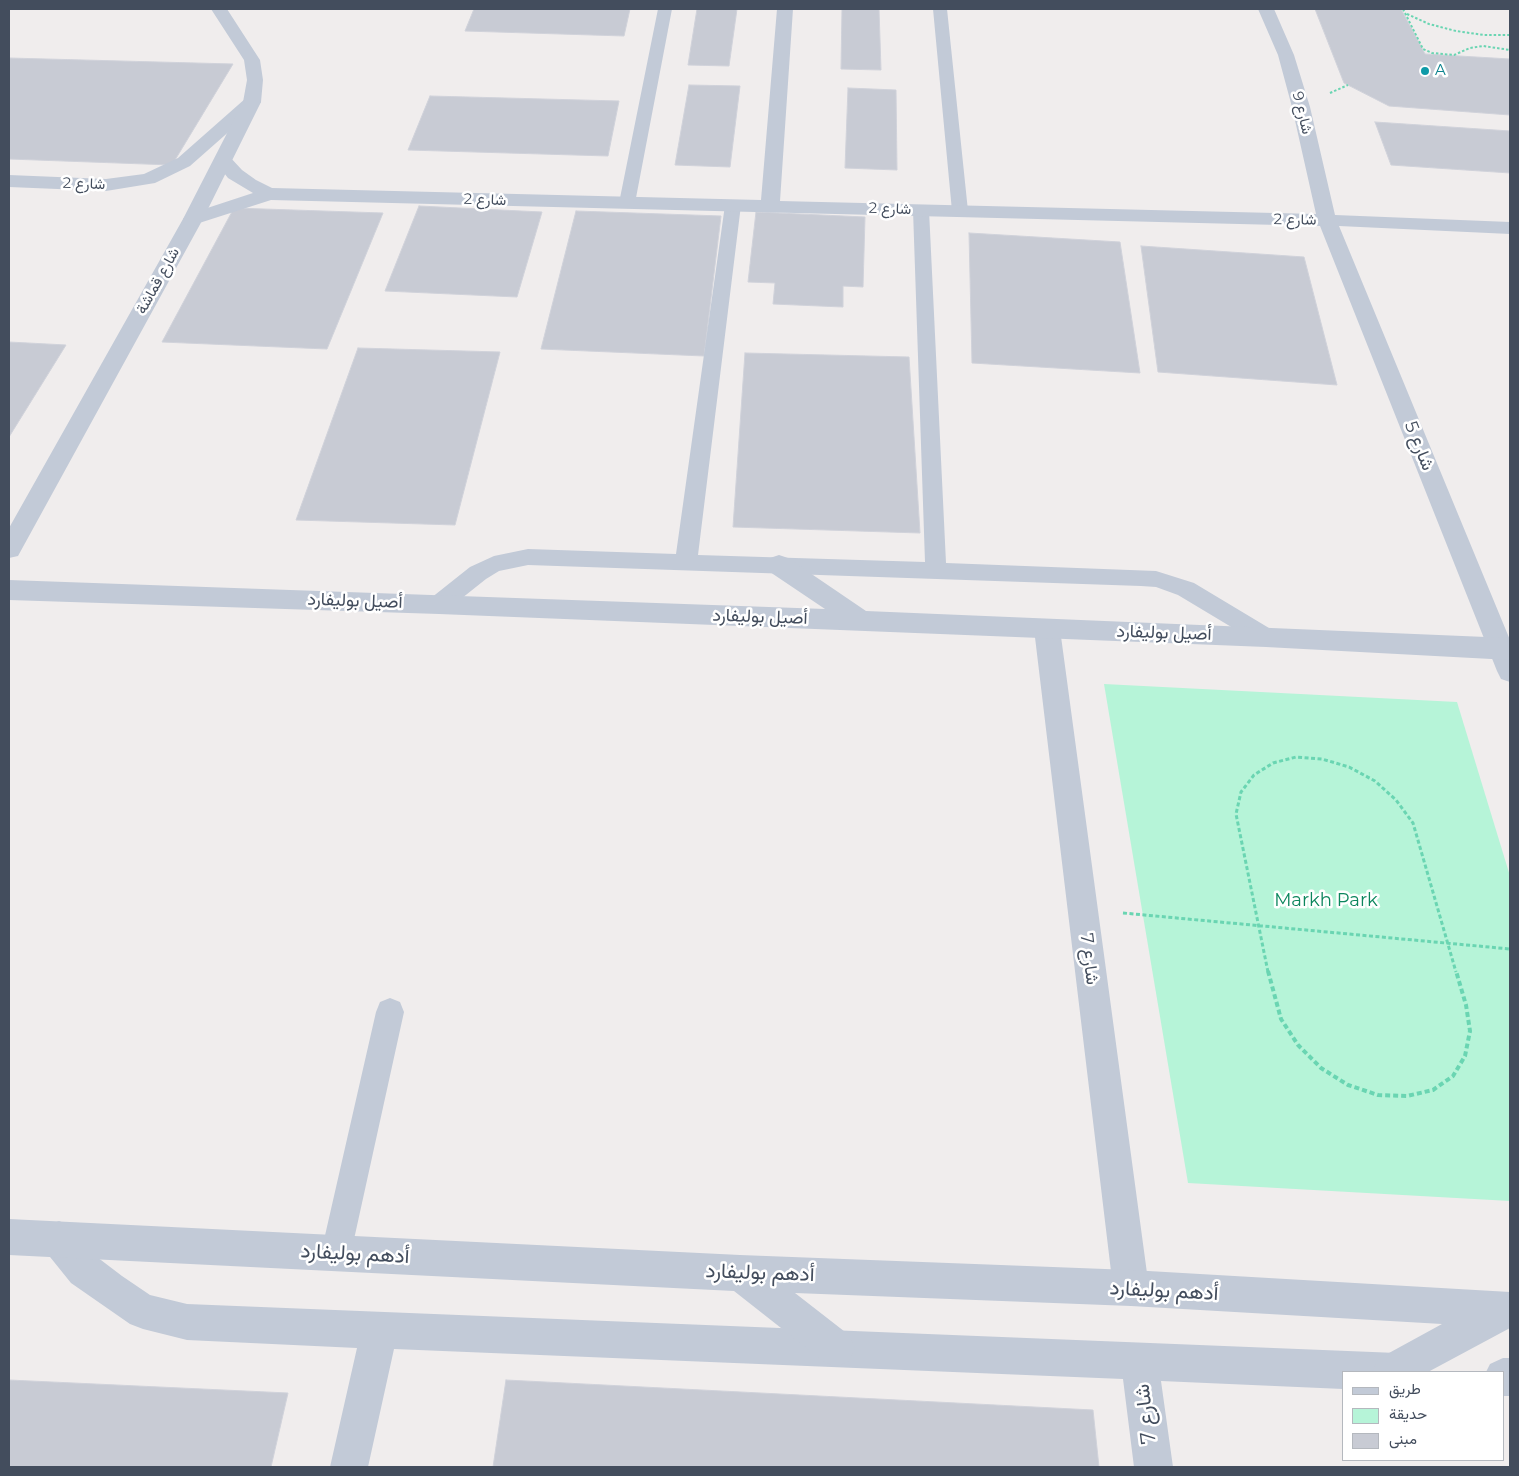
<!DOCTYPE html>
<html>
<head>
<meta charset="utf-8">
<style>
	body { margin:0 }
	#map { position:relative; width:1519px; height:1476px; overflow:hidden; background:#f0eded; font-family:Montserrat,Vazirmatn,sans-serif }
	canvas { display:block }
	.frame { position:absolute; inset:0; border:10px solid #434d5d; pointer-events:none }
	.legend { position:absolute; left:1342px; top:1371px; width:162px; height:90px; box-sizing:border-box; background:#fff; border:1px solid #b4b8be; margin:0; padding:6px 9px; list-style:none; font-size:15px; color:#434d5d }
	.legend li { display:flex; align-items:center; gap:10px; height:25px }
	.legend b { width:25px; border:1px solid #b4b8be }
</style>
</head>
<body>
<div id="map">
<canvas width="1519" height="1476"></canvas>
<div class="frame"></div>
<ul class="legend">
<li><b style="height:6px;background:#c2cad7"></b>طريق</li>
<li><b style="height:14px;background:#b6f4d8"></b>حديقة</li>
<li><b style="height:14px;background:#c8cbd4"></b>مبنى</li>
</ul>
</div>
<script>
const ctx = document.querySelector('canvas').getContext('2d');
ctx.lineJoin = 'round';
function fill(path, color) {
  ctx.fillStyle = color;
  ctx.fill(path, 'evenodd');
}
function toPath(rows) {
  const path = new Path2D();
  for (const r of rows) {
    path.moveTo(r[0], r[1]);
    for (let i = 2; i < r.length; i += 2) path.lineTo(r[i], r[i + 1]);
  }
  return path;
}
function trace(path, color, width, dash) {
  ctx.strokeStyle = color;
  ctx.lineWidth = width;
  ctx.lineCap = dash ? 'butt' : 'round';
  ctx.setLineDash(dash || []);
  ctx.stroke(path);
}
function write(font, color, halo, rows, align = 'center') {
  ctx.font = font + ' Montserrat,Vazirmatn,sans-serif';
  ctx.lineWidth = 5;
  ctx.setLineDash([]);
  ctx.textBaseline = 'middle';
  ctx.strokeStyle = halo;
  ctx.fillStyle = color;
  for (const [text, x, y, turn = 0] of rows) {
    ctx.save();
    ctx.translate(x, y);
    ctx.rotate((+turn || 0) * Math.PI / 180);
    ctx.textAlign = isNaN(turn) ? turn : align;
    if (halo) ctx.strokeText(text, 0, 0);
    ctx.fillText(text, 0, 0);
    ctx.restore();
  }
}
fill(toPath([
	[1104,684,1457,702,1510,876,1510,1201,1188,1183]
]), '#b6f4d8');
const building = toPath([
	[474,9,630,9,624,36,465,31,474,9],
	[697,9,737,9,729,66,688,65,697,9],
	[842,9,879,9,881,70,841,69,842,9],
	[1315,9,1401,9,1425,54,1510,59,1510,115,1389,106,1344,83,1315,9],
	[9,58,233,64,172,165,9,159,9,58],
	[689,85,740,86,730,167,675,165,689,85],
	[848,88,896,90,897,170,845,168,848,88],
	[430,96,619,101,608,156,408,150,430,96],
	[1375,122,1510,131,1510,173,1391,165,1375,122],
	[419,206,542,212,517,297,385,291,419,206],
	[234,208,383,213,327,349,162,342,234,208],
	[576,211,721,216,704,356,541,349,576,211],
	[756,212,865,217,863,287,843,286,843,307,773,304,775,283,748,282,756,212],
	[969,233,1120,242,1140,373,972,363,969,233],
	[1141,246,1304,257,1337,385,1158,372,1141,246],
	[9,342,66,345,9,437,9,342],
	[358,348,500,352,455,525,296,520,358,348],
	[745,353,909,357,920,533,733,527,745,353],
	[9,1380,288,1393,271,1467,9,1467,9,1380],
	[506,1380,1093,1410,1099,1467,493,1467,506,1380]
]);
fill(building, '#c8cbd4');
trace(building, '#d0d2da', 1);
trace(toPath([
	[1403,9,1423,49,1432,53,1454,55,1470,48,1483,46,1510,50],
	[1407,14,1429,24,1456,31,1484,35,1510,35],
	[1330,93,1348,85]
]), '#6ad5b2', 2, [2.5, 2]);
trace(toPath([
	[1123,913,1510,949],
	[1268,972,1236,814,1241,792,1254,775,1273,763,1296,757,1322,759,1349,767,1375,781,1396,800,1413,823,1456,972]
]), '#6ad5b2', 3, [4, 2.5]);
trace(toPath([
	[1268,971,1281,1019,1298,1045,1321,1068,1348,1085,1378,1095,1407,1096,1433,1090,1453,1076,1465,1056,1470,1031,1466,1005,1456,971]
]), '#6ad5b2', 4, [5, 3]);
fill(toPath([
	[658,9,672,9,635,203,633,206,627,208,621,206,619,203,658,9],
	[933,9,947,9,968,211,966,214,960,216,954,214,952,211,933,9],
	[733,200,739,202,741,205,698,555,925,562,913,210,915,207,921,205,927,207,929,210,946,563,1156,571,1194,583,1274,631,1277,637,1274,643,1266,646,1258,643,1178,595,1156,587,1141,586,528,565,499,571,486,579,447,610,439,613,431,610,428,604,431,598,470,567,494,556,528,549,676,554,725,205,727,202,733,200],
	[390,998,400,1002,404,1012,351,1253,347,1264,336,1268,325,1264,321,1253,376,1012,380,1002,390,998]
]), '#c2cad7');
fill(toPath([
	[777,9,793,9,780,201,1316,214,1292,107,1278,55,1258,9,1274,9,1294,55,1310,107,1335,215,1510,222,1510,234,1339,226,1510,640,1510,682,1501,679,1497,671,1320,226,271,200,193,225,186,223,183,219,186,215,253,193,228,178,217,164,214,160,217,156,223,155,229,156,242,170,256,180,272,188,761,200,777,9],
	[252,97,258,98,261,102,258,106,190,166,155,183,106,191,9,187,9,175,106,179,144,174,178,158,246,98,252,97],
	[1047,619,1056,622,1060,629,1149,1288,1144,1301,1131,1306,1118,1301,1113,1288,1034,629,1038,622,1047,619],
	[59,1221,72,1226,97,1257,122,1276,150,1295,187,1304,1397,1353,1410,1359,1416,1372,1343,1372,1343,1389,1161,1381,1173,1467,1134,1467,1123,1379,394,1349,368,1467,330,1467,357,1348,187,1340,143,1329,130,1324,71,1283,46,1252,41,1239,46,1226,59,1221],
	[1503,1358,1510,1358,1510,1396,1503,1396,1503,1372,1486,1372,1490,1364,1503,1358]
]), '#c2cad7');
fill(toPath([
	[211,9,227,9,260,60,263,80,261,102,203,219,18,556,9,558,9,528,183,219,243,102,247,80,244,60,211,9],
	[779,555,788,558,866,611,1510,638,1510,660,1266,647,439,614,9,600,9,580,825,609,770,572,767,565,770,558,779,555],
	[9,1219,740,1255,1131,1270,1510,1292,1510,1328,1428,1372,1372,1372,1378,1359,1442,1324,1131,1306,795,1293,849,1335,855,1348,849,1361,836,1367,823,1361,734,1291,9,1255,9,1219]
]), '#c2cad7');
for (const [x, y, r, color] of [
	[1425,71,5,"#0f9aa8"]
]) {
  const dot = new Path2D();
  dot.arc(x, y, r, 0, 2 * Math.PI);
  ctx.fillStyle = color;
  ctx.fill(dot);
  trace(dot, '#fff', 2);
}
write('15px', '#0d838f', '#fff', [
	["A",1435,71]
], 'left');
write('15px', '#434d5d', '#fff', [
	["شارع 9",1302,113,76],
	["شارع 2",84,184,2],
	["شارع 2",485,200,2],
	["شارع 2",890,209,2],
	["شارع 2",1295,220,1],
	["شارع قماشة",158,281,-61]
]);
write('18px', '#434d5d', '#fff', [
	["شارع 5",1419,446,68],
	["أصيل بوليفارد",355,601,2],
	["أصيل بوليفارد",760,617,2],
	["أصيل بوليفارد",1164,633,2],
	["شارع 7",1089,959,83]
]);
write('18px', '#0c865d', '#fff', [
	["Markh Park",1326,901]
]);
write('21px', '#434d5d', '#fff', [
	["أدهم بوليفارد",355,1254,3],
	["أدهم بوليفارد",760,1273,2],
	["أدهم بوليفارد",1164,1291,3],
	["شارع 7",1146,1414,-97]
]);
</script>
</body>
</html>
